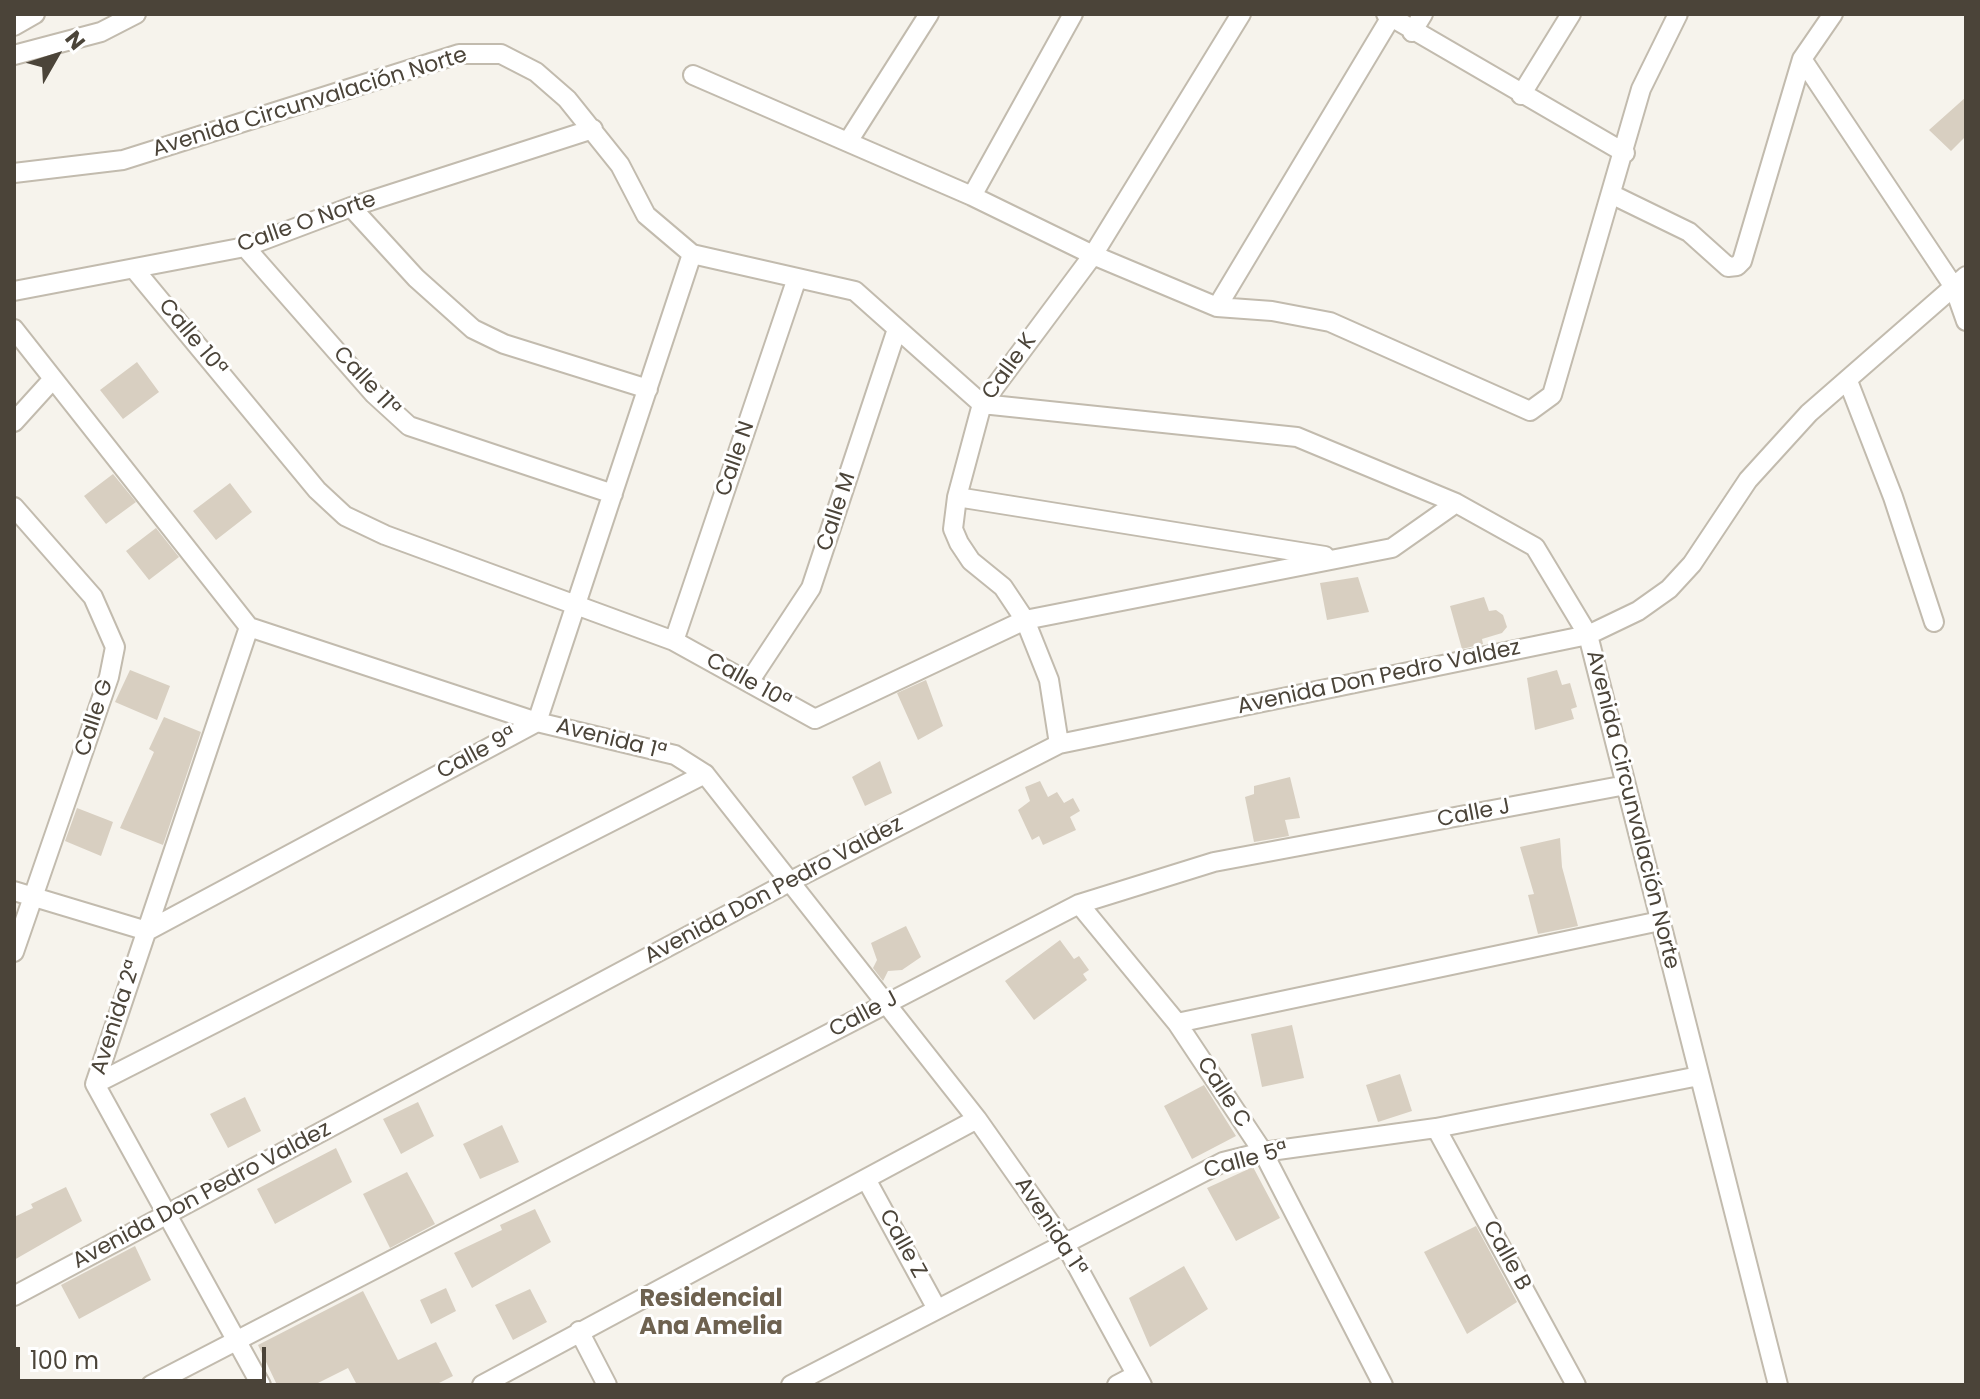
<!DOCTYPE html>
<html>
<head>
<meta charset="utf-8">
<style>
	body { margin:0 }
	#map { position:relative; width:1980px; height:1399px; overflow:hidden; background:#f6f3ec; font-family:Poppins,sans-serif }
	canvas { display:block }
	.frame { position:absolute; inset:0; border:16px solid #4b4439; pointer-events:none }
	.north { position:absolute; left:16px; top:16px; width:80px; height:80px; -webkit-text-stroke:6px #fff; paint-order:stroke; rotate:51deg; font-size:22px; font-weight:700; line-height:32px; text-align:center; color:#4b4439 }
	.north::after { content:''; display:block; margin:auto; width:28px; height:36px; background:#4b4439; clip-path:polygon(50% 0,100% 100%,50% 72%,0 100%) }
	.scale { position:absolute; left:16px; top:1347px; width:250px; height:36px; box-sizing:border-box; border:4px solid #4b4439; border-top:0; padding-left:10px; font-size:24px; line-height:28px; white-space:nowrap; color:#4b4439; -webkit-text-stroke:6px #fff; paint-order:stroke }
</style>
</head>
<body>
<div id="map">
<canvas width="1980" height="1399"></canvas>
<div class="frame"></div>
<div class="north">N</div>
<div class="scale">100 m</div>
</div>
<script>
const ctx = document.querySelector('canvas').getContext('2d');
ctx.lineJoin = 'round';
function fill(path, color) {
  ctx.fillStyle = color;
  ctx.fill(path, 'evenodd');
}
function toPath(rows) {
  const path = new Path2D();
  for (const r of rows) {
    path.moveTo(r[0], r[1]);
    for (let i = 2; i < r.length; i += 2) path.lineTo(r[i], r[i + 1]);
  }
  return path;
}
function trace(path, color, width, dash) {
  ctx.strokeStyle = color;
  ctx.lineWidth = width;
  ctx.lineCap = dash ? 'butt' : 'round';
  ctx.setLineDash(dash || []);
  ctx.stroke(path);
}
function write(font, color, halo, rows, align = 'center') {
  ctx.font = font + ' Poppins,sans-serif';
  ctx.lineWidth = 6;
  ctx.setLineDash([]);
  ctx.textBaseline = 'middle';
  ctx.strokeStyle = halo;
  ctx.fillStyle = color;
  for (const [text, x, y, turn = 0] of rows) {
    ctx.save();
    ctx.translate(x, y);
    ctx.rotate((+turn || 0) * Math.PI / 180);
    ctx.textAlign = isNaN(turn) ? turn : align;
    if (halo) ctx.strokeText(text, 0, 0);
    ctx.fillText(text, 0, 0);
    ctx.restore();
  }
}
fill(toPath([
	[1966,97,1966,136,1951,151,1929,130],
	[137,362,159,392,123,419,100,390],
	[113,474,136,502,106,524,84,496],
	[230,483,252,512,216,540,193,511],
	[156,528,179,557,149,580,126,551],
	[1358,577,1369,612,1327,620,1320,583],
	[1484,597,1489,611,1496,610,1503,615,1507,627,1502,633,1482,639,1483,644,1462,649,1450,606],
	[130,670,170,686,157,720,115,702],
	[1557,670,1562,685,1570,683,1577,707,1571,709,1574,719,1535,730,1527,678],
	[926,680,943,726,918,740,897,693],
	[164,717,201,732,163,845,120,828,154,752,149,749],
	[880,761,892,793,865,806,852,777],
	[1290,777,1300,818,1285,820,1289,836,1254,842,1245,797,1254,794,1254,786],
	[1040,781,1048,797,1057,792,1064,803,1073,798,1080,811,1070,817,1076,830,1043,845,1039,836,1032,840,1018,810,1030,801,1025,787],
	[77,808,113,822,101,856,65,841],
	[1560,838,1562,867,1578,926,1538,934,1528,895,1534,894,1520,847],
	[906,926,921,957,902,970,888,971,883,981,873,968,877,960,871,943],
	[1060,940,1074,959,1079,956,1089,970,1083,974,1087,980,1034,1020,1005,981],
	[1292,1025,1304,1078,1262,1087,1251,1034],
	[1400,1074,1412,1111,1378,1122,1366,1085],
	[1204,1085,1236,1136,1192,1159,1164,1106],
	[245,1097,261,1131,228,1148,210,1114],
	[418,1102,434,1136,401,1154,383,1119],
	[502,1125,519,1162,480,1179,463,1144],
	[336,1148,352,1182,275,1224,257,1189],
	[1253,1167,1280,1218,1236,1241,1207,1188],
	[407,1172,435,1224,390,1248,363,1194],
	[66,1187,82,1221,14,1260,14,1217,33,1208,31,1204],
	[535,1209,551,1242,472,1288,454,1253,502,1230,500,1225],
	[1476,1226,1517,1302,1467,1334,1424,1252],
	[135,1246,151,1280,79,1319,61,1285],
	[1184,1266,1208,1309,1150,1347,1129,1298],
	[446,1288,456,1311,431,1324,420,1300],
	[530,1289,547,1322,513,1340,495,1305],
	[363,1291,398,1360,436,1342,453,1376,435,1385,357,1385,348,1368,314,1385,277,1385,258,1345]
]), '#d8cfc1');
const minor = toPath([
	[1073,14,972,196,1093,255,1217,307,1272,311,1330,322,1530,411,1552,395,1641,89,1678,14],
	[1386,14,1625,153],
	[14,26,35,14],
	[1412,32,1423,14],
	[14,55,101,32,136,14],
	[1802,59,1954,287,1966,321],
	[693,75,972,196],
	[1521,95,1571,14],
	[849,140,929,14],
	[14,173,123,160,459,54,501,54,536,72,567,99,620,165,646,215,692,254,855,291,982,404,1297,437,1456,503,1535,547,1588,635,1778,1385],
	[1613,195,1689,232,1728,267,1737,266,1742,261,1802,59,1833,14],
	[351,207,416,278,473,329,504,344,648,389],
	[245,247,374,394,409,426,613,494],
	[135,270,317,490,345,516,385,535,674,641,815,719,1025,620,1392,548,1456,503],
	[14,291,245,247,351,207,593,129],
	[1217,307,1391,17],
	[14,329,249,627,537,722,675,755,705,774,977,1119,1065,1244,1142,1385],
	[1848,381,1893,497,1934,622],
	[14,422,53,379],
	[957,497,1325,556],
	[14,507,93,597,115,647,109,677,14,952],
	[249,627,95,1084,261,1385],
	[674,641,797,278],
	[749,682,811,588,897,329],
	[1059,744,1049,680,1025,620,1003,587,971,561,959,543,953,529,957,497,982,404,1093,255,1241,14],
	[14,891,147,931,537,722,692,254],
	[1079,904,1177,1023,1263,1152,1383,1385],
	[1177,1023,1660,921],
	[95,1084,705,774],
	[1436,1128,1576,1385],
	[866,1179,937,1309],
	[14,1296,791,881,1059,744,1588,635,1638,611,1669,589,1692,564,1748,480,1809,413,1966,276],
	[579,1331,607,1385],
	[151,1385,1079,904,1214,862,1626,785],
	[482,1385,977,1119],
	[791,1385,1223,1162,1263,1152,1436,1128,1699,1076],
	[1117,1385,1136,1375]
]);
trace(minor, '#c2bbae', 22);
trace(minor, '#fff', 18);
write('22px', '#4b4439', '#fff', [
	["Avenida Circunvalación Norte",310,103,-17],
	["Calle O Norte",307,223,-19],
	["Calle 10ª",192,338,50],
	["Calle K",1010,367,-54],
	["Calle 11ª",366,382,47],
	["Calle N",736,459,-71],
	["Calle M",837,512,-72],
	["Avenida Don Pedro Valdez",1379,678,-12],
	["Calle 10ª",748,682,29],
	["Calle G",95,718,-72],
	["Avenida 1ª",611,740,14],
	["Calle 9ª",477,754,-28],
	["Avenida Circunvalación Norte",1632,810,76],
	["Calle J",1474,814,-11],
	["Avenida Don Pedro Valdez",774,891,-28],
	["Calle J",864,1015,-28],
	["Avenida 2ª",117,1018,-72],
	["Calle C",1223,1093,57],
	["Calle 5ª",1246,1161,-15],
	["Avenida Don Pedro Valdez",202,1196,-28],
	["Avenida 1ª",1050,1227,57],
	["Calle Z",902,1244,61],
	["Calle B",1506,1256,61]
]);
write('bold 24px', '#6e6250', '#fff', [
	["Residencial",711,1300],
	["Ana Amelia",711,1328]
]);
</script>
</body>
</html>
